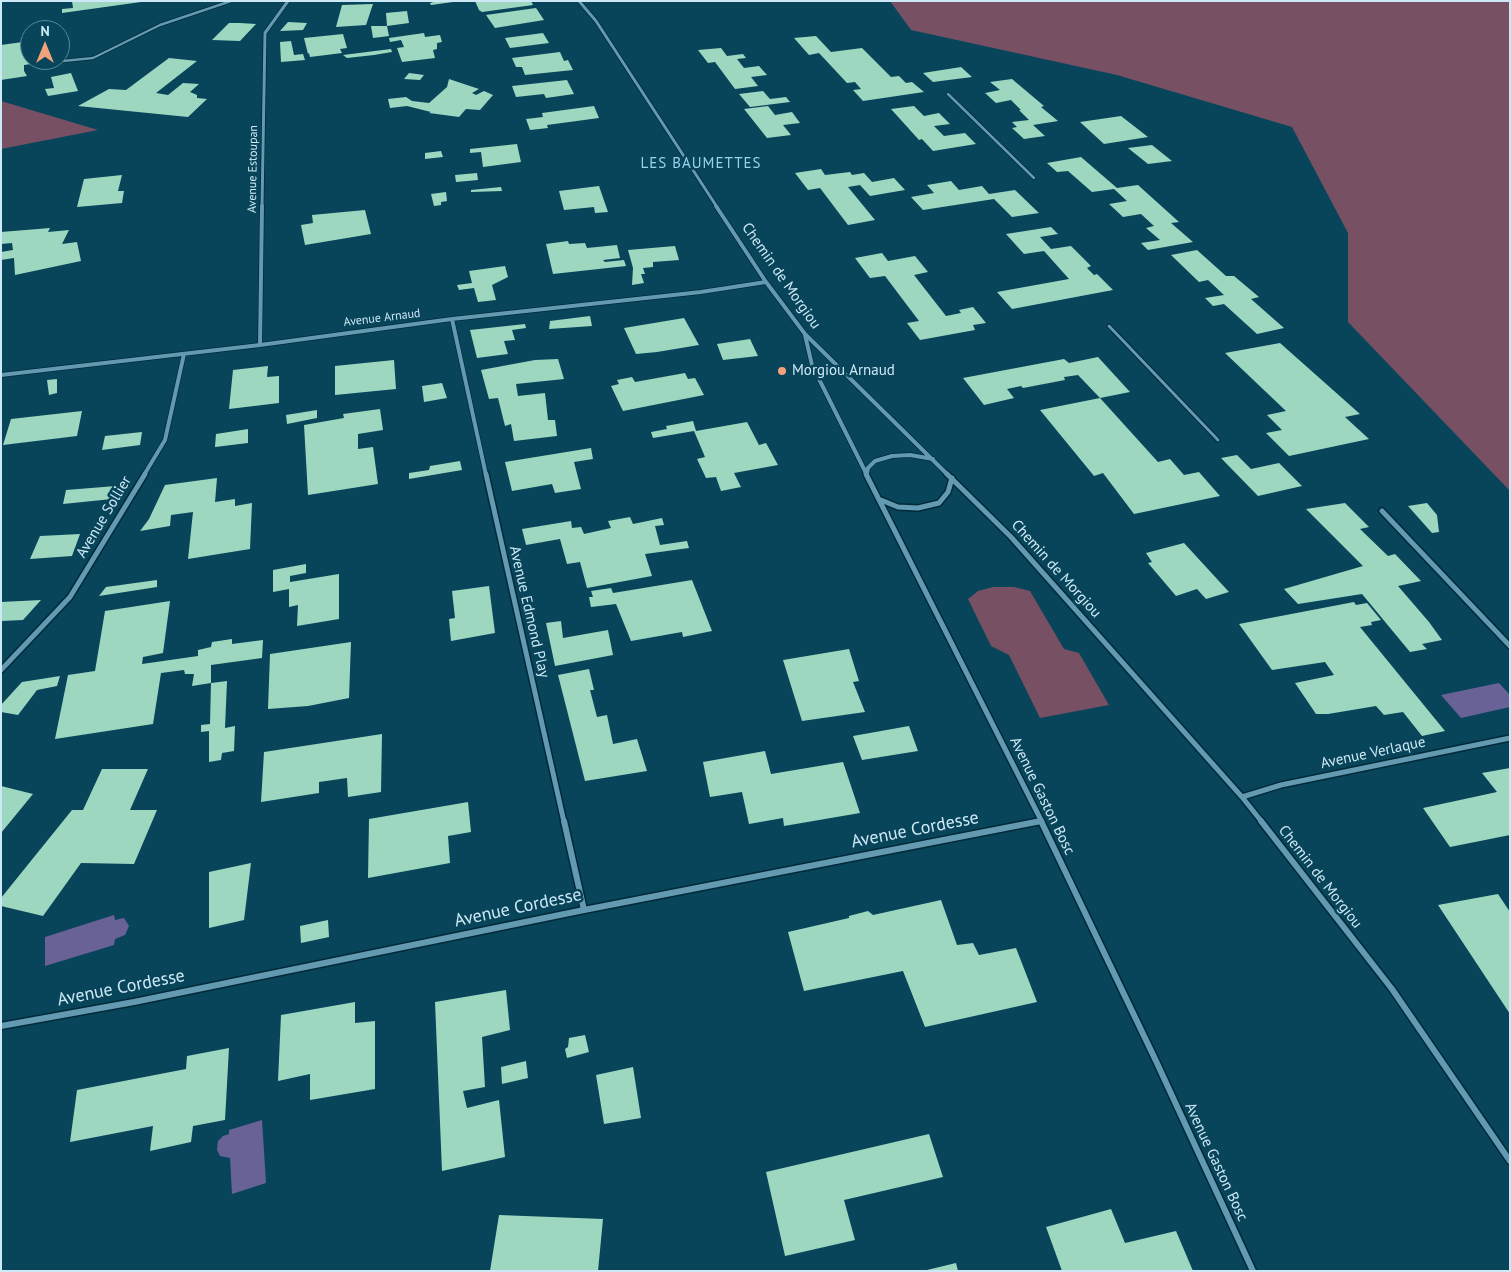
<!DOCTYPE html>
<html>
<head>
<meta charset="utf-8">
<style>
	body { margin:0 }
	#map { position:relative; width:1511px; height:1272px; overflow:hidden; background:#08455a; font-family:"PT Sans",sans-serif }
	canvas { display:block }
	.frame { position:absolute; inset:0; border:2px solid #cee9f6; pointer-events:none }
	.north { position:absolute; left:20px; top:20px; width:50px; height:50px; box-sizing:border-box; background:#08455a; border:1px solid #578798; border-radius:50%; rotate:0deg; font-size:14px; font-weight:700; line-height:20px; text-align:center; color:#cee9f6 }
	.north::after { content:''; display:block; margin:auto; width:18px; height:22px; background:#f0a27a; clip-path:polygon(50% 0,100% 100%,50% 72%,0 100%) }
</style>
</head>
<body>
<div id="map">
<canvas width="1511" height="1272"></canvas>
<div class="frame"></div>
<div class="north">N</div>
</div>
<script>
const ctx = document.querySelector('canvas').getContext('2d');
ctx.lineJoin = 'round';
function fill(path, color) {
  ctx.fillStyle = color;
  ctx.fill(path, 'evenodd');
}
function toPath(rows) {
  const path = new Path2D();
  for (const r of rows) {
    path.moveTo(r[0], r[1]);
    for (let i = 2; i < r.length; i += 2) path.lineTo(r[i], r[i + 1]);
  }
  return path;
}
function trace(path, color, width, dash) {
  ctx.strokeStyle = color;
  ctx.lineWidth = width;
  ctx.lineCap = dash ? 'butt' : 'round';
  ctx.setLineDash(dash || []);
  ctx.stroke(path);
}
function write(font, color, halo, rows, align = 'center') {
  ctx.font = font + ' "PT Sans",sans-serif';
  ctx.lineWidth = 5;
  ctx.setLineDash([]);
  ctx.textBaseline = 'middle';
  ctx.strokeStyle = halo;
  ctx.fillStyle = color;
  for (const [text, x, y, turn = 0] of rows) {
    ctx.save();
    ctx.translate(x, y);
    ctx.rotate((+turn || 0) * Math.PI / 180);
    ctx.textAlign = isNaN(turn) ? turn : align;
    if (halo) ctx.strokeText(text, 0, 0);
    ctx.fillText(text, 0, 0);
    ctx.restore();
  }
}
fill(toPath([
	[890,1,1510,1,1510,491,1348,322,1348,233,1292,127,1117,75,911,30],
	[1,101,98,130,1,149],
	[993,587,1014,587,1030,591,1064,649,1079,653,1109,705,1040,718,1009,655,991,646,968,599,978,591]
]), '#775064');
fill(toPath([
	[1499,683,1510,695,1510,707,1461,718,1441,695],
	[114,915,115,920,124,918,129,926,125,935,115,939,114,945,45,966,45,937],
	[262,1120,266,1183,232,1194,230,1158,220,1156,217,1150,218,1141,223,1136,229,1134,229,1130]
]), '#686297');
fill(toPath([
	[72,1,141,1,141,2,62,13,62,9,73,8],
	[438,1,453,1,453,2,431,5,430,3],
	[475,1,531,1,533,5,482,12,479,10],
	[373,4,366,25,336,27,342,5],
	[536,8,544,20,495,28,486,15],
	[407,11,409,23,387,26,386,13],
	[288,22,307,23,303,30,280,31],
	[229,23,240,23,256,24,240,41,212,40],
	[371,26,387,26,389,36,373,38],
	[424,33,425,37,440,35,442,42,437,43,437,49,433,50,435,58,402,62,397,48,404,47,401,40,390,42,389,38],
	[543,33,549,43,510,48,505,38],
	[343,34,347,48,340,49,342,53,310,57,309,53,308,54,304,38],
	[816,36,831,52,862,48,891,77,899,76,906,83,912,82,924,92,863,101,853,90,861,89,855,82,847,83,819,53,809,55,794,38],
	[30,41,30,60,45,60,46,62,24,65,24,71,27,76,1,80,1,45],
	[291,41,294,55,303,54,305,60,281,62,280,42],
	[721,48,727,56,743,54,746,58,737,59,744,68,759,66,767,75,751,77,758,86,735,89,715,62,708,63,698,50],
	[391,49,392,52,374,55,347,58,343,55],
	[560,52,564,61,568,60,573,70,525,75,522,67,516,67,512,58],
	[169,58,197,61,156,93,168,95,183,83,199,84,190,92,197,95,197,98,207,99,188,117,78,106,109,89,126,90],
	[961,67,972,77,933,82,923,73],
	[71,73,78,91,48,96,45,89,54,88,51,77],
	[409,73,424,75,420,80,404,79],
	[449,79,479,89,472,93,476,95,484,91,493,95,480,110,466,109,459,117,429,113,431,112,407,106,390,108,388,99,406,97,412,101,429,103,447,87],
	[1012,79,1044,106,1041,107,1058,121,1033,125,1045,136,1024,139,1012,128,1017,127,1012,122,1029,120,1019,110,1021,110,1011,100,996,103,985,93,1000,90,990,82],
	[567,80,574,94,546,98,544,94,516,97,512,86],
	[763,91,770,99,786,97,790,102,750,107,739,94],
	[594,106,599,118,547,125,548,128,530,130,526,119,543,117,542,113],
	[768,106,775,115,792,112,800,123,783,125,791,135,767,138,744,109],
	[914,106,924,116,939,113,950,124,934,126,944,136,965,133,976,144,933,151,922,139,919,140,891,109],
	[1121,116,1148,137,1104,144,1080,122],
	[517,144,521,162,483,167,481,152,470,153,470,149],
	[1152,145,1172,161,1148,164,1128,148],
	[441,151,443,157,425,159,425,153],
	[1081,157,1117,188,1138,185,1179,222,1171,223,1193,242,1148,250,1141,243,1160,240,1146,228,1154,226,1141,214,1123,217,1109,204,1127,201,1114,189,1092,192,1068,171,1057,172,1047,163],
	[821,169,825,175,850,172,852,175,864,173,872,182,894,178,905,190,870,196,860,185,848,187,875,220,848,225,820,188,808,190,795,173],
	[477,173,478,180,456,182,455,175],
	[122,175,118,191,124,191,122,203,77,207,84,179],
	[951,181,959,190,982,186,989,194,1015,190,1039,213,1012,217,994,199,923,210,911,197,934,193,927,185],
	[599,186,608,212,595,213,594,207,564,210,559,191],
	[501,187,502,191,471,192,471,190],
	[446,192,447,201,441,202,441,205,434,206,431,194],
	[365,210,371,234,305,245,301,225,313,223,312,215],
	[1051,227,1058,234,1040,237,1051,249,1071,246,1091,266,1087,268,1094,275,1097,274,1113,290,1012,309,997,292,1069,279,1044,251,1024,254,1006,234],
	[50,228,48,232,69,230,62,244,77,242,81,261,15,275,14,258,1,260,1,252,13,250,12,243,1,244,1,232],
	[568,241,569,244,585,243,587,248,617,245,620,258,603,260,605,262,624,260,626,266,553,274,546,244],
	[675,246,679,260,653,262,653,267,643,268,645,274,641,274,644,283,632,285,633,268,628,250],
	[1197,250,1226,276,1234,276,1259,297,1251,299,1284,328,1257,334,1224,304,1213,306,1205,298,1224,295,1208,280,1199,282,1171,255],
	[882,253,888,261,915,256,928,272,914,275,946,316,961,313,959,310,973,307,986,323,973,325,975,330,920,340,907,323,919,321,885,276,870,278,855,258],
	[505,266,508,277,492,285,496,300,478,302,474,288,459,290,457,285,472,283,469,271],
	[590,316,592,326,549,329,550,321],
	[684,318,699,345,657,352,636,354,624,328],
	[525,324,526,328,512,330,515,340,504,341,508,354,477,358,470,330],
	[750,339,758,356,723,360,717,344],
	[1280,343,1360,414,1345,417,1369,439,1289,456,1266,433,1282,430,1267,415,1286,411,1225,353],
	[1098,357,1130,392,1100,398,1078,375,1064,377,1065,380,1023,388,1021,386,1007,389,1014,398,984,405,963,378,1064,359,1069,363],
	[558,359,564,379,516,384,518,396,545,393,548,420,555,420,557,436,514,441,511,424,505,426,498,398,489,399,481,370,535,360],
	[394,360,396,389,335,395,335,366],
	[268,366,267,377,279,376,279,403,229,409,233,370],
	[685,373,688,379,695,378,704,395,623,411,611,386,619,384,617,380,632,377,635,382],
	[57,379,57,393,49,395,47,380],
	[442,383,447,398,424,402,422,386],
	[1100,398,1158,462,1170,459,1184,475,1199,472,1220,496,1134,514,1103,473,1094,476,1040,410],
	[380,409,383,430,358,434,358,449,373,447,378,484,308,495,304,425,344,418,343,414],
	[317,410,317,418,287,424,286,415],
	[82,411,77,436,3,445,11,419],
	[693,421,696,431,747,422,759,445,766,443,778,465,734,473,741,487,721,491,716,477,706,478,697,459,705,457,694,431,653,438,651,432,667,429,666,426],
	[248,429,248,443,215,447,216,434],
	[142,432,140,445,102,450,105,436],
	[591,448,593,459,574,462,581,489,555,493,552,484,512,491,505,462],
	[1237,455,1251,469,1279,463,1302,486,1258,496,1221,458],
	[460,461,462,470,409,479,409,473,429,470,430,466],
	[217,478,215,502,235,499,235,506,252,503,250,549,188,559,193,512,171,515,170,526,140,531,149,519,165,485],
	[116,486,112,499,63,504,66,490],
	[1345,503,1369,527,1360,529,1388,556,1395,554,1421,581,1398,586,1429,622,1442,640,1422,644,1427,649,1410,652,1362,594,1298,604,1284,589,1363,566,1306,509],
	[1427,503,1437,515,1439,532,1432,533,1408,506],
	[630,517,633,524,662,518,664,525,655,526,660,545,687,541,689,548,645,554,652,576,587,588,580,562,567,564,560,539,526,545,522,529,571,521,572,528,581,527,584,534,611,528,608,521],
	[80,534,72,556,30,559,40,536],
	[1184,543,1229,592,1206,599,1197,589,1176,596,1148,563,1152,562,1146,553],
	[306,564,306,573,290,576,290,582,339,574,339,619,297,626,298,605,289,607,289,589,273,592,273,570],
	[157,580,157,587,99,596,106,587],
	[692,580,712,631,683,637,682,632,631,641,616,604,591,607,589,597,593,597,591,591,611,588,613,593],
	[489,586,495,633,451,641,449,619,455,618,452,591],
	[41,600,23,620,1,621,1,602],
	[170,601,163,653,143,657,142,664,198,656,198,650,211,647,212,642,232,639,232,644,263,640,262,658,211,665,211,683,227,681,225,728,235,726,234,751,222,753,221,760,209,762,209,731,201,732,201,725,210,724,211,683,192,686,194,674,185,674,184,670,161,673,153,724,55,739,68,675,95,671,105,611],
	[1354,602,1356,605,1367,603,1381,620,1371,622,1372,625,1360,627,1445,731,1422,736,1403,712,1384,715,1376,706,1328,714,1316,714,1295,683,1334,675,1325,662,1272,670,1239,624],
	[561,621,563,638,608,630,613,655,555,666,546,623],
	[351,642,349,698,308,706,268,709,270,654],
	[849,649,859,681,853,682,865,712,802,721,783,660],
	[589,669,594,690,590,690,597,717,607,715,613,744,637,739,647,771,585,781,558,675],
	[60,676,57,686,37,690,18,715,1,712,1,705,22,682],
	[909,726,918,751,862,760,853,736],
	[382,734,381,792,348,797,347,778,319,782,319,793,261,802,264,752],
	[765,751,771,774,843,762,860,813,784,826,783,818,749,824,742,792,710,797,703,762],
	[1510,768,1510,835,1450,847,1423,808,1497,792,1482,773],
	[102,769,148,769,130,810,157,810,134,864,81,863,43,916,1,906,1,898,72,810,83,810],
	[1,786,33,794,1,833],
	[468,802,471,832,448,836,450,863,368,878,369,819],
	[251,863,244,920,209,928,209,872],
	[1498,894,1510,912,1510,1014,1438,905],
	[941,900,957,945,973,943,979,955,1016,948,1037,1002,925,1027,903,971,804,991,788,932,849,918,849,916,868,911,873,915],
	[328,920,329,937,301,943,300,926],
	[506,990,510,1030,482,1037,485,1087,463,1091,467,1108,499,1100,505,1157,442,1171,435,1002],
	[355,1002,355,1023,375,1021,375,1089,310,1100,310,1074,278,1081,281,1015],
	[585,1035,589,1052,567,1058,565,1049,568,1047,569,1038],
	[229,1048,225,1120,193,1126,191,1142,150,1151,153,1126,70,1142,77,1090,186,1069,187,1056],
	[526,1061,528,1078,502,1084,501,1067],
	[633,1067,641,1118,604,1124,596,1075],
	[929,1134,943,1177,844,1200,855,1240,785,1256,766,1172],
	[1111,1209,1125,1243,1176,1231,1193,1271,1062,1271,1046,1227],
	[499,1215,603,1219,598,1271,490,1271],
	[956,1263,958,1271,927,1271,927,1270]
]), '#9ed7c0');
const laneFar1 = toPath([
	[60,56,63,61,93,58,160,25,231,1],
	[948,94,1034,178]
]);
const lane = toPath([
	[1109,326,1218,440]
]);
const streetFar3 = toPath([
	[579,1,596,21,717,207],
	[262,207,265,33,288,1]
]);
const streetFar2 = toPath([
	[716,206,766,282,805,334,948,475],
	[452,319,486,475],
	[805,335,812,365,867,475],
	[260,345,262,206],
	[1,375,260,345,452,319,701,292,766,282],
	[867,473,868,468,875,461,892,456,910,455,933,459],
	[144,475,165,440,184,354]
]);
const streetFar1 = toPath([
	[486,474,564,822],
	[866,474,1042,822],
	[947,474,1011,537,1242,797,1262,822],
	[881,500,898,507,918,508,939,503,948,492,952,478],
	[1382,511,1510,646],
	[1,670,70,597,145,474],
	[1242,797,1281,785,1510,738],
	[1035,822,1041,821]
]);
const street = toPath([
	[564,821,584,910],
	[1041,821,1156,1061,1253,1271],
	[1261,821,1392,989,1510,1161],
	[1,1026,134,1002,584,910,1041,821]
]);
trace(laneFar1, '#002a3a', 4);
trace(lane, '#002a3a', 5);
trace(streetFar3, '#002a3a', 4.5);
trace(streetFar2, '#002a3a', 5.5);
trace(streetFar1, '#002a3a', 8);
trace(street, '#002a3a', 9);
trace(laneFar1, '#6399b1', 2.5);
trace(lane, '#6399b1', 3);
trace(streetFar3, '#6399b1', 3);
trace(streetFar2, '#6399b1', 4);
trace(streetFar1, '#6399b1', 5);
trace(street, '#6399b1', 6);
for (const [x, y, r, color] of [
	[782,371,5,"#f0a27a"]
]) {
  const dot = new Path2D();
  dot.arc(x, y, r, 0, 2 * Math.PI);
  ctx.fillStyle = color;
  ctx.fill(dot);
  trace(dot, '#08455a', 2);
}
write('12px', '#cee9f6', '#08455a', [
	["Avenue Estoupan",253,169,-89],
	["Avenue Arnaud",382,318,-7]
]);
ctx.letterSpacing = '1px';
write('15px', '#9bd2ec', '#08455a', [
	["LES BAUMETTES",701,164]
]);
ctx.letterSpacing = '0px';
write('15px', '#cee9f6', '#08455a', [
	["Chemin de Morgiou",781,276,55],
	["Avenue Sollier",104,517,-59],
	["Chemin de Morgiou",1056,569,48],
	["Avenue Edmond Play",529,612,77],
	["Avenue Verlaque",1373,753,-12],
	["Avenue Gaston Bosc",1042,796,64],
	["Chemin de Morgiou",1320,877,52],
	["Avenue Gaston Bosc",1216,1162,65]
]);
write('15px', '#cee9f6', '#08455a', [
	["Morgiou Arnaud",792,371]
], 'left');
write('18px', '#cee9f6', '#08455a', [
	["Avenue Cordesse",915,830,-11],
	["Avenue Cordesse",518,908,-12],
	["Avenue Cordesse",121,988,-11]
]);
</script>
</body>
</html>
